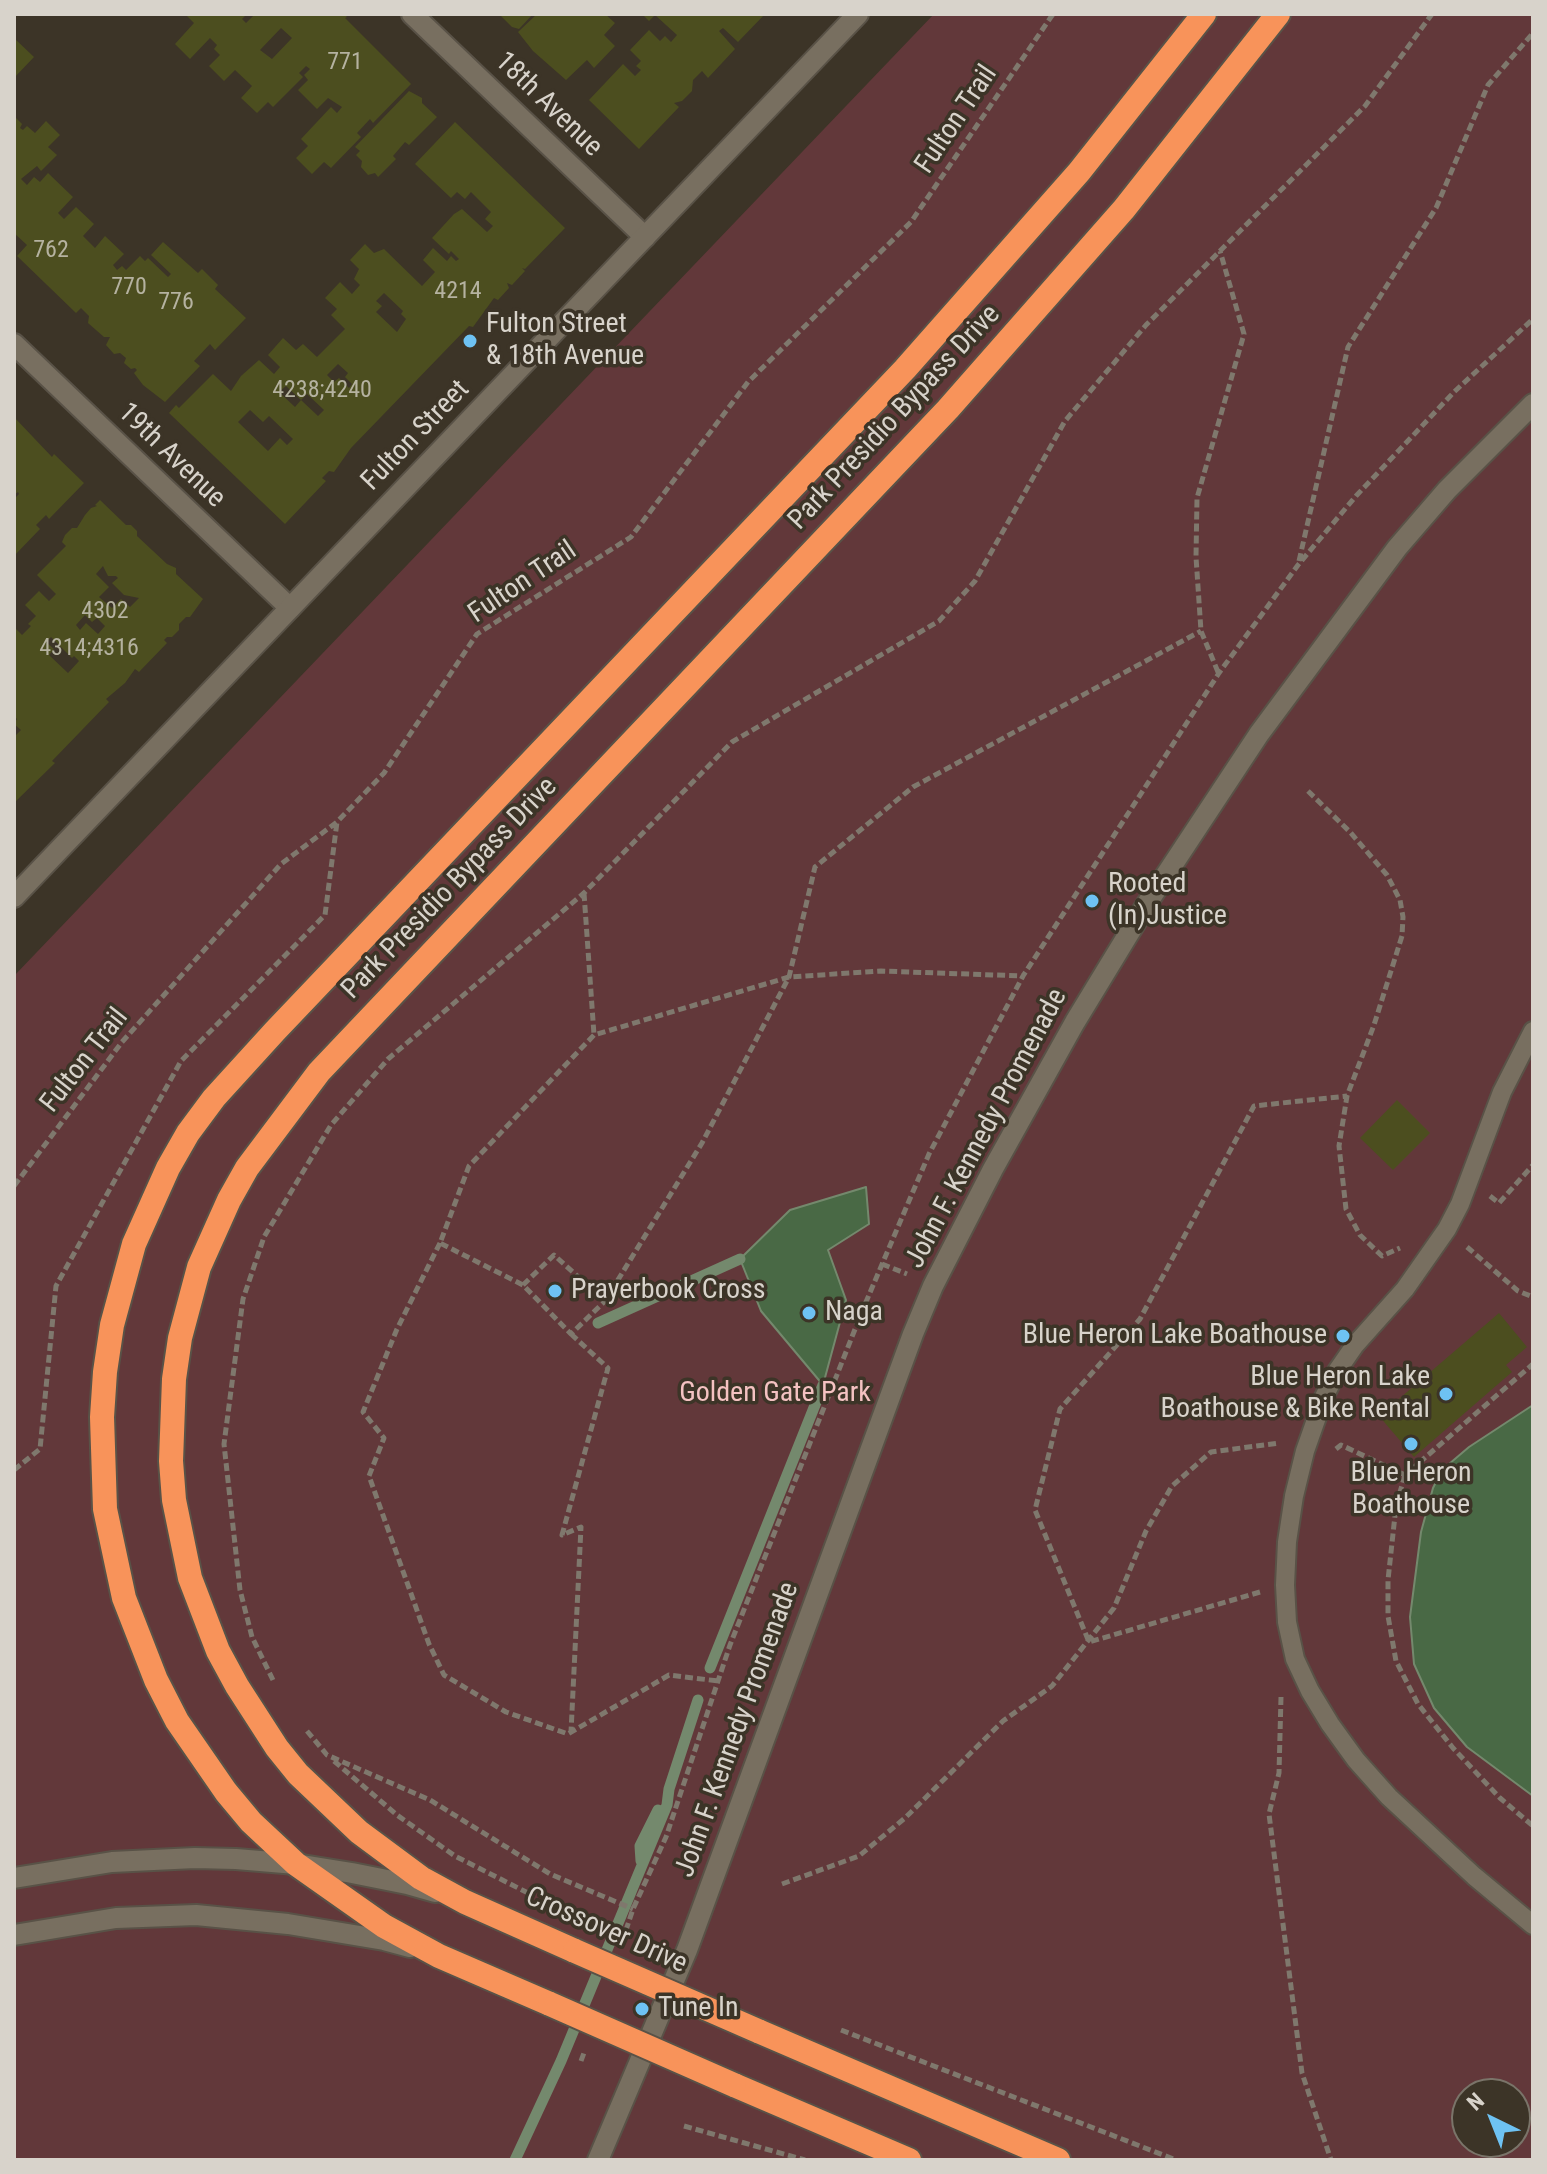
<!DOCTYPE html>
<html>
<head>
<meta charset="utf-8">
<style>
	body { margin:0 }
	#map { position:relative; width:1547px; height:2174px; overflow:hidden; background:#3c3427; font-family:"Roboto Condensed",sans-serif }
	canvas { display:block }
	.frame { position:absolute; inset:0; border:16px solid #d8d3cb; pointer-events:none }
	.north { position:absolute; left:1451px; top:2078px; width:80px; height:80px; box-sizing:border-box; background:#3c3427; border:2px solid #7a7469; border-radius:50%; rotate:317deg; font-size:22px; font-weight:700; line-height:32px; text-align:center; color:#d8d3cb }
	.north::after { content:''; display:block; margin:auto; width:28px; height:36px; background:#6ec2f3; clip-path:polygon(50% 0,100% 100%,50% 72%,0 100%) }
</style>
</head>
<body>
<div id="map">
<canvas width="1547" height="2174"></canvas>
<div class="frame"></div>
<div class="north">N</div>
</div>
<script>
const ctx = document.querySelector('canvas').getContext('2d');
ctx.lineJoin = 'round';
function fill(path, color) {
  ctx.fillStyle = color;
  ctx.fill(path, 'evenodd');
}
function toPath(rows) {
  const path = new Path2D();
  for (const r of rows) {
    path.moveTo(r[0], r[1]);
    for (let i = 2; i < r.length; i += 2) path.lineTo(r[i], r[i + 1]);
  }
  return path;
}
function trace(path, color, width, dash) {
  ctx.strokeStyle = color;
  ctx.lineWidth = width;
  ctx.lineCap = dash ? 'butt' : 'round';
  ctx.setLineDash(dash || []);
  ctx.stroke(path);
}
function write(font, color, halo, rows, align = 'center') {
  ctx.font = font + ' "Roboto Condensed",sans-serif';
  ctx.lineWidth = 7;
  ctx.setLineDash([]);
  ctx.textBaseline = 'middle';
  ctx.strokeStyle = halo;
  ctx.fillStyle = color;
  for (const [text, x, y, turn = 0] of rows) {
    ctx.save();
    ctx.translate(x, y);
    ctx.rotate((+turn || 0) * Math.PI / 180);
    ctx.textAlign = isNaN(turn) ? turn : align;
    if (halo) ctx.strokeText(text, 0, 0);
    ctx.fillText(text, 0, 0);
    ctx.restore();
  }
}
fill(toPath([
	[934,14,1533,14,1533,2160,14,2160,14,976],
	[1467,2094,1515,2094,1515,2142,1467,2142]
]), '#62383a');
const water = toPath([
	[866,1187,869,1224,828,1250,846,1300,823,1385,761,1311,740,1259,790,1210,866,1187],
	[1533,1405,1533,1796,1467,1747,1434,1708,1414,1664,1410,1617,1421,1532,1433,1488,1442,1470,1469,1447,1533,1405]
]);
fill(water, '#496945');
trace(water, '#74896d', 2);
trace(toPath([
	[598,1323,740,1259],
	[710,1668,823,1385],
	[641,1861,640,1846,658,1810],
	[515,2160,561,2061,667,1805,669,1789,698,1700]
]), '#74896d', 11);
fill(toPath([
	[185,14,247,14,242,19,246,23,255,14,344,14,347,17,345,18,411,84,373,123,370,119,357,133,361,137,331,168,324,162,312,174,296,158,308,146,301,139,331,107,337,113,342,107,328,98,317,109,298,90,308,80,304,75,310,69,306,66,299,73,303,77,273,107,268,102,257,113,241,98,252,86,235,70,224,81,209,66,220,55,214,49,217,45,210,38,190,59,175,44,194,23],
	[281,28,292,38,272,59,260,50],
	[499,14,533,14,519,29,512,27],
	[537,14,605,14,615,23,604,35,615,46,594,68,587,60,566,80,533,51,518,32],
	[642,14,765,14,738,42,723,28,719,31,735,49,708,78,702,71,693,80,692,91,682,101,674,103,679,107,639,149,589,100,623,64,635,76,641,70,636,66,641,61,630,50,649,30,660,41,665,36,671,42,677,35,655,15,649,21],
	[14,38,34,57,14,78],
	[409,91,422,98,422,103,437,117,409,145,405,142,393,156,396,159,378,177,375,173,368,175,361,167,362,161,356,155,360,151,355,147],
	[14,116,22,124,20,128,23,130,27,126,35,133,46,121,60,135,48,147,57,155,41,171,37,166,21,179,27,185,34,177,40,182,48,173,73,197,58,213,64,219,76,207,94,224,83,236,95,248,105,236,124,254,113,265,117,270,122,266,126,270,140,256,145,261,148,258,168,277,171,274,151,255,163,242,198,273,202,269,218,285,215,289,246,318,215,350,210,344,194,361,200,366,165,402,143,385,134,373,137,370,135,368,131,369,124,363,126,358,120,353,114,354,106,345,110,337,104,337,88,323,89,316,81,308,76,313,17,256,27,245,14,233],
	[455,122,565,228,525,269,522,268,525,271,512,285,507,283,509,288,498,300,494,298,473,327,469,326,351,448,334,472,329,471,322,478,326,481,285,524,169,413,176,405,179,408,213,374,231,391,241,376,259,360,274,374,280,367,268,355,283,338,296,350,303,344,317,357,345,329,331,315,337,309,325,298,340,282,352,294,360,285,354,279,359,269,350,260,365,244,374,253,384,249,422,286,435,272,423,260,433,248,447,261,451,256,456,261,459,259,451,251,449,254,432,238,454,214,462,209,487,232,493,226,485,219,491,212,471,192,465,199,457,192,451,198,415,164],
	[384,293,403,311,401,314,406,319,397,332,376,312,382,306,376,301],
	[338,364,348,373,345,377,352,384,349,388,339,378,334,382,327,375],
	[286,386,301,400,307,394,324,410,318,416,301,400,295,407,279,392],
	[250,410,263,422,269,416,293,439,287,445,280,438,268,451,238,422],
	[14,417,52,457,54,454,84,483,49,519,46,515,36,525,40,529,14,556,14,499,19,494,18,492,14,495],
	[100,500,126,525,131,525,137,531,137,536,167,564,176,568,176,574,203,599,190,617,186,617,179,624,179,630,172,637,167,637,164,640,167,643,139,672,135,669,125,683,106,699,109,702,52,761,55,763,14,803,14,737,21,730,14,724,17,719,14,716,14,627,22,635,31,626,28,624,36,616,25,605,39,591,49,601,56,594,37,575,66,546,62,542,65,535,72,528,77,528,85,515,91,508,97,506,95,505],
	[103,566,108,576,116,576,118,578,112,583,124,595,139,598,130,607,121,599,112,608,99,597,109,587,96,574],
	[85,615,92,622,97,618,105,626,98,634,86,623,80,630,76,625],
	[51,637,72,658,74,656,79,661,68,673,49,655,54,649,46,642],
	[1397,1100,1430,1133,1393,1170,1360,1138],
	[1499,1313,1527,1347,1506,1365,1512,1372,1414,1457,1379,1416]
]), '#4c4e1f');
const lane = toPath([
	[1533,1031,1502,1092,1460,1204,1447,1229,1405,1289,1355,1345,1337,1371,1324,1397,1305,1451,1294,1496,1287,1542,1285,1585,1287,1622,1295,1659,1310,1691,1330,1724,1356,1760,1389,1797,1474,1876,1533,1925]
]);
const street = toPath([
	[412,14,645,237],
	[14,344,290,608],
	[598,2160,687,1950,913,1334,933,1286,993,1169,1075,1022,1148,902,1259,734,1397,548,1447,490,1533,404]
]);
const secondary = toPath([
	[14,897,858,14],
	[14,1878,112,1862,195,1858,236,1859,296,1864,352,1873,407,1884,435,1892],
	[14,1935,116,1918,196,1915,288,1924,384,1940,410,1947]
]);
const highway = toPath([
	[575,1951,465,1902,421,1878,359,1832,298,1774,277,1748,237,1686,218,1651,190,1578,174,1500,171,1461,174,1379,180,1338,199,1267,229,1200,247,1168,319,1072,948,409,1124,209,1278,14],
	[550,2004,439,1956,384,1926,296,1864,251,1822,226,1792,177,1721,156,1680,124,1598,105,1509,102,1417,105,1372,112,1325,134,1244,168,1168,188,1133,214,1098,275,1031,905,369,1079,172,1204,14],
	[758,2031,1058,2160],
	[734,2085,909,2160]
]);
trace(lane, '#595247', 22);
trace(street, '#595247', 24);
trace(secondary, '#595247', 24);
trace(highway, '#595247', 28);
trace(toPath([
	[1299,561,1348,347,1436,208,1488,85,1533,33],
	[1218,672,1201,631,1196,557,1197,498,1244,334,1220,251],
	[1308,791,1350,832,1387,875,1400,900,1403,917,1402,936,1374,1025,1347,1096,1339,1146,1346,1209,1360,1235,1382,1256,1400,1248],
	[584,893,594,1035],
	[14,1186,122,1042,281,864,337,822,384,773,477,634,631,537,748,382,911,222,1053,14],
	[1490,1196,1499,1203,1533,1165],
	[440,1243,397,1329,363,1412,384,1438,369,1476,429,1644,444,1675,506,1712,568,1734,669,1675,718,1681],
	[1467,1247,1518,1291,1533,1297],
	[882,1264,907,1274],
	[523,1285,554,1255,605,1301,571,1334,523,1285,440,1243,469,1166,594,1035,789,977,881,971,1023,976],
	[605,1301,702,1143,789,977,815,867,913,787,1201,631],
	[571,1334,608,1368,562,1535,581,1527,571,1732],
	[1336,1449,1341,1445,1405,1475,1533,1364],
	[14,1470,40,1449,56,1286,181,1061,325,915,337,822],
	[1405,1475,1396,1506,1388,1580,1388,1616,1396,1661,1418,1704,1453,1748,1500,1798,1533,1826],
	[1260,1592,1089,1642,1035,1510,1060,1409,1140,1319,1254,1106,1347,1096],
	[273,1680,252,1637,240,1590,224,1444,243,1299,264,1237,331,1125,388,1059,584,893,732,742,939,621,975,581,1065,421,1146,325,1365,106,1432,14],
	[1281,1697,1279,1773,1269,1814,1302,2073,1331,2160],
	[307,1731,327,1755,430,1800,550,1874,633,1909],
	[334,1761,397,1815,455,1856,530,1894],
	[782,1884,859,1856,905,1818,1003,1721,1052,1686,1114,1608,1146,1531,1172,1486,1211,1452,1279,1443],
	[622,1942,633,1909,666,1837,730,1645,863,1309,929,1154,1023,976,1219,673,1298,565,1356,496,1454,392,1533,319],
	[841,2030,1176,2160],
	[581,2061,585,2050],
	[684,2126,805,2160]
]), '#7f786d', 5, [8, 4]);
trace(lane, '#786f60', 18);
trace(street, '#786f60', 20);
trace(secondary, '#786f60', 20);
trace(highway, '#f8935a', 24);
const highwayBridge = toPath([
	[575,1951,758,2031],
	[550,2004,734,2085]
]);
trace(highwayBridge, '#595247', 28, []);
trace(highwayBridge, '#f8935a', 24);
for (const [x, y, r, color] of [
	[470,341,8,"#6ec2f3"],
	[1092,901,8,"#6ec2f3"],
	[555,1291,8,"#6ec2f3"],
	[809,1313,8,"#6ec2f3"],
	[1343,1336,8,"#6ec2f3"],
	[1446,1394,8,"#6ec2f3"],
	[1411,1444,8,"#6ec2f3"],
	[642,2009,8,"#6ec2f3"]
]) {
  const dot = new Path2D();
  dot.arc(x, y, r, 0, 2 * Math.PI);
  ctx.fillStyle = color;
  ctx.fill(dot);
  trace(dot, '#3c3427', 3);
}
write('24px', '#b5b2a0', null, [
	["771",345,63],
	["762",51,251],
	["770",129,288],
	["4214",458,292],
	["776",176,303],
	["4238;4240",322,391],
	["4302",105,612],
	["4314;4316",89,649]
]);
write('28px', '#d8d3cb', '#3c3427', [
	["18th Avenue",548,105,44],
	["Fulton Trail",957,120,-56],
	["Park Presidio Bypass Drive",895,418,-47],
	["Fulton Street",416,436,-46],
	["19th Avenue",171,456,44],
	["Fulton Trail",523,583,-34],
	["Park Presidio Bypass Drive",450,889,-46],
	["Fulton Trail",85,1061,-52],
	["John F. Kennedy Promenade",987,1129,-62],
	["John F. Kennedy Promenade",738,1730,-70],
	["Crossover Drive",606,1931,24]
]);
write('28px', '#d8d3cb', '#3c3427', [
	["Fulton Street",486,325],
	["& 18th Avenue",486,357],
	["Rooted",1108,885],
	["(In)Justice",1108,917],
	["Prayerbook Cross",571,1291],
	["Naga",825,1313],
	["Blue Heron Lake Boathouse",1327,1336,"right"],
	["Blue Heron Lake",1430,1378,"right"],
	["Boathouse & Bike Rental",1430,1410,"right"],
	["Blue Heron",1411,1474,"center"],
	["Boathouse",1411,1506,"center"],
	["Tune In",658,2009]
], 'left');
write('28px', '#f4c2c2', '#3c3427', [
	["Golden Gate Park",775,1394]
]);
</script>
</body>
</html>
